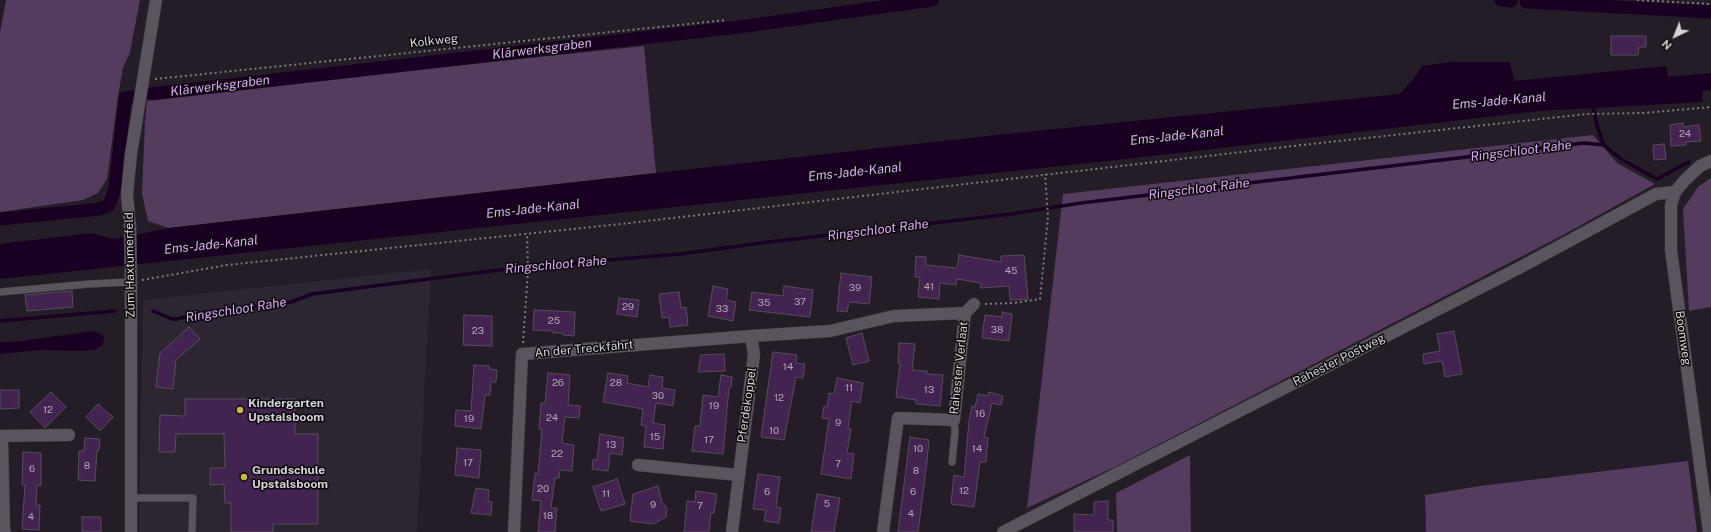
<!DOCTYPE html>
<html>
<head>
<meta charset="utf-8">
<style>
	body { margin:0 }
	#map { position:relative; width:1711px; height:532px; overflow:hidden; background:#241d27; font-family:"Public Sans",sans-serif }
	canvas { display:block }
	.north { position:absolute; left:1655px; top:16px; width:40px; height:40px; -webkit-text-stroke:3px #0b090d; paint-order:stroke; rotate:223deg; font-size:11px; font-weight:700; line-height:16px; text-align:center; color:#d6d2d8 }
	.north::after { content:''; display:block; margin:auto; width:14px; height:18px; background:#d6d2d8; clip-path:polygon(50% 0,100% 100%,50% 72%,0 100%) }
</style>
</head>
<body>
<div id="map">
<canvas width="1711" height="532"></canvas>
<div class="north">N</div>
</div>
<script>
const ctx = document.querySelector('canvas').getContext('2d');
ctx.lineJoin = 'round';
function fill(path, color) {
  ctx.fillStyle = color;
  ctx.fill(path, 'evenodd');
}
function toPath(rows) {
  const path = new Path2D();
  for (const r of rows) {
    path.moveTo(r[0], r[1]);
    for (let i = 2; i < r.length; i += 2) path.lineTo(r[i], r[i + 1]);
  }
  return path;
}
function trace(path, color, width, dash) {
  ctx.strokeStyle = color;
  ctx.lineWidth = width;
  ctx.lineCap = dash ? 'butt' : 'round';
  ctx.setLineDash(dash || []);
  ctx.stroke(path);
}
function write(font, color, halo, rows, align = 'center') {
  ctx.font = font + ' "Public Sans",sans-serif';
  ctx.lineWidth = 3;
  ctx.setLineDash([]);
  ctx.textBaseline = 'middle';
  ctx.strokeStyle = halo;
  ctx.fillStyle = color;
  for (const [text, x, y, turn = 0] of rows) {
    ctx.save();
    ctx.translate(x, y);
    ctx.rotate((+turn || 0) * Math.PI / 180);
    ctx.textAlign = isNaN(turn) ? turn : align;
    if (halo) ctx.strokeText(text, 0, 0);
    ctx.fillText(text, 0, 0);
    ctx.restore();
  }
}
fill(toPath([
	[431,269,417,532,139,532,143,300]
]), '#2e2533');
fill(toPath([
	[6,0,140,0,130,52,123,68,118,96,107,179,98,193,83,200,0,212,0,33],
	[644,46,656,173,169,228,148,221,142,194,145,122,147,101,155,97],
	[1593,135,1617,163,1655,184,1565,234,1115,467,1027,508,1063,194],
	[1711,178,1711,307,1689,311,1683,209,1698,187],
	[1190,455,1191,532,1117,532,1116,493],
	[1688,461,1697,532,1426,532,1425,495,1480,486]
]), '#533c5d');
fill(toPath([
	[1450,62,1510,62,1514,81,1666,66,1668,77,1711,73,1711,90,1702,91,1703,102,1539,111,1135,158,0,279,0,244,91,233,114,239,169,228,656,173,996,135,1399,94,1412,81,1422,66],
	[94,331,104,336,103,345,95,350,81,351,42,350,0,354,0,342,13,342]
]), '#190023');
trace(toPath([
	[1592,103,1598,129,1604,145,1621,159,1657,179,1689,162],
	[153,311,172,319,177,319,200,313,291,302,312,294,522,267,680,254,769,242,1011,214,1081,203,1584,143,1604,145],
	[0,321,114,311]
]), '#190023', 3.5);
trace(toPath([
	[1501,0,1511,1],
	[1526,2,1711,12],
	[151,94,739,27,932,0],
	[0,219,100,209,109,205,115,189,125,98,131,97]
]), '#190023', 13);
const building = toPath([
	[1611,36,1646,36,1646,47,1639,47,1638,55,1611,55,1611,36],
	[1683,123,1683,127,1699,125,1701,141,1686,142,1686,145,1671,146,1670,125,1683,123],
	[1664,144,1666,159,1654,160,1653,145,1664,144],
	[959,255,1001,262,1001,256,1024,255,1028,299,1010,300,1009,286,980,288,981,283,957,279,956,285,940,283,939,299,918,297,920,277,915,277,916,256,926,257,926,265,957,268,959,255],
	[841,273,872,277,869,304,849,302,847,312,837,311,841,273],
	[713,286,728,289,726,300,736,302,733,321,708,316,713,286],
	[784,286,813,290,810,317,749,310,752,292,783,296,784,286],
	[72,291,73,307,27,311,25,295,72,291],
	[679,292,681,308,686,307,688,325,670,327,669,317,662,318,659,294,679,292],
	[619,298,639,300,637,317,617,314,619,298],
	[534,310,575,312,574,336,563,335,563,333,553,333,553,331,533,330,534,310],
	[1002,312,1012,314,1009,341,982,338,985,315,1002,317,1002,312],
	[464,315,492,316,492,346,463,345,464,315],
	[189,327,200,339,176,360,173,389,156,387,160,353,189,327],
	[1454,331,1462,374,1445,377,1442,361,1424,364,1423,354,1440,351,1437,334,1454,331],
	[862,333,869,361,853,365,846,338,862,333],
	[899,343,915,344,912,370,927,371,927,374,943,375,940,406,916,404,916,400,896,397,900,363,898,363,899,343],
	[773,352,797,355,796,363,805,364,803,378,796,377,784,440,761,437,773,352],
	[724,354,725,371,698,372,701,355,724,354],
	[474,365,489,366,489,369,497,370,496,382,491,382,490,395,485,395,481,429,455,426,456,410,471,411,474,365],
	[548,373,570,375,568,405,580,406,579,418,565,417,562,443,574,445,572,471,560,470,559,478,555,478,551,508,557,508,555,532,538,532,541,501,532,500,535,473,538,474,542,430,539,429,541,403,545,403,548,373],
	[608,373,628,376,627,383,648,387,650,375,663,377,662,388,675,390,673,406,656,403,653,423,665,425,663,449,644,447,646,426,641,425,643,409,603,402,608,373],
	[721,375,732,377,731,388,729,388,723,454,692,451,695,426,700,426,703,395,718,397,721,375],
	[837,378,863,383,860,403,852,401,848,428,851,429,847,453,854,454,851,479,821,474,829,419,822,418,824,406,827,407,829,393,834,394,837,378],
	[0,390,19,390,19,408,0,409,0,390],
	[51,392,66,407,45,428,30,412,51,392],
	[989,392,1003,396,1001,405,992,403,984,437,988,438,986,462,980,462,974,507,951,504,954,475,964,477,969,421,972,406,975,407,978,394,988,396,989,392],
	[185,399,295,399,295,434,318,434,318,524,273,524,273,532,231,532,231,503,225,503,224,484,210,485,210,468,225,468,224,434,176,434,175,452,159,452,160,415,185,416,185,399],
	[98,404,113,417,100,431,86,417,98,404],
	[600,434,624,438,622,455,610,453,608,471,592,469,593,459,597,460,600,434],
	[910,437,929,440,927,461,918,532,898,532,910,437],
	[85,438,100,439,99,450,97,450,95,481,78,480,79,451,84,451,85,438],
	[457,448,481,450,479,478,455,475,457,448],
	[23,452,41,453,41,486,37,485,36,505,40,505,39,530,22,529,25,485,22,485,23,452],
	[758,474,780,477,776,507,781,508,779,523,764,521,766,510,753,509,758,474],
	[617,479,625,504,601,511,593,487,617,479],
	[658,486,662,502,667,508,666,517,653,524,630,521,633,494,658,486],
	[476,488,489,490,488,501,492,502,491,515,471,513,476,488],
	[696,491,717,494,714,513,711,512,709,532,684,532,687,501,695,502,696,491],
	[817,494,840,498,834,532,811,532,817,494],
	[1108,501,1108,520,1113,520,1113,532,1074,532,1074,514,1094,515,1094,502,1108,501],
	[82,517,101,517,101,532,82,532,82,517]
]);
fill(building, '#43234f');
trace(building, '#554e58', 1);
const service = toPath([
	[0,292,89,284,131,282],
	[952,462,955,432,954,420],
	[132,498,193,498,192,532]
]);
const minor = toPath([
	[0,436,69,435],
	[2,436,4,529,5,532],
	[638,465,738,475],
	[131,532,131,282,130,227,127,194,131,154,156,0],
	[514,532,522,354,751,336,830,331,894,316,965,313,974,304],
	[732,532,754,354,751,336],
	[883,532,898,418,954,420,965,313],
	[1003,532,1519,268,1656,194,1675,192],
	[1709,532,1671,250,1671,205,1675,192,1685,180,1700,166,1711,161]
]);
trace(service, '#3d383f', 8);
trace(minor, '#3d383f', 13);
trace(toPath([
	[1637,0,1711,4],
	[155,79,727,20],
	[142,280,227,265,621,224,1302,145,1587,114,1644,113,1711,107],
	[985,304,1013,303,1040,299,1048,217,1045,174],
	[523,343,528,271,527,233]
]), '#7f7981', 2, [2, 3]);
trace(service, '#5b535e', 7);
trace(minor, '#5b535e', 12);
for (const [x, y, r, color] of [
	[240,410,4,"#c4bc3d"],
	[244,477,4,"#c4bc3d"]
]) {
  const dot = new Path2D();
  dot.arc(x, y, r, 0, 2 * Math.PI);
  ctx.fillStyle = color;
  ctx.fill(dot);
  trace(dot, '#0b090d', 1.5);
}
write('10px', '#b1a6b6', null, [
	["24",1685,134],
	["45",1011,271],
	["41",929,287],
	["39",855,288],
	["37",800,302],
	["35",764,303],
	["29",628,307],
	["33",722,309],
	["25",554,321],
	["38",997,330],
	["23",478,331],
	["14",788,367],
	["26",558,383],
	["28",616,383],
	["11",849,388],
	["13",929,390],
	["30",658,396],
	["12",779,398],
	["19",714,406],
	["12",48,410],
	["16",980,414],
	["24",552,418],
	["19",469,419],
	["9",838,423],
	["10",774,431],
	["15",655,437],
	["17",709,440],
	["13",611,445],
	["10",918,449],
	["14",977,449],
	["22",557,454],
	["17",468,463],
	["7",838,464],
	["8",87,466],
	["6",32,469],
	["8",916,471],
	["20",543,489],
	["12",964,491],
	["6",767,492],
	["6",913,492],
	["11",606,494],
	["5",827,504],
	["9",653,505],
	["7",700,506],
	["4",911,514],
	["18",548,516],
	["4",31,517]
]);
write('12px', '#d6d2d8', '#0b090d', [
	["Kolkweg",434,41,-6],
	["Zum Haxtumerfeld",130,265,-91],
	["Boomweg",1683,338,82],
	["An der Treckfahrt",584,349,-5],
	["Rahester Postweg",1339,360,-27],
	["Rahester Verlaat",959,368,-84],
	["Pferdekoppel",747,405,-82]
]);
write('bold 12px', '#d6d2d8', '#0b090d', [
	["Kindergarten",248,403],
	["Upstalsboom",248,417],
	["Grundschule",252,470],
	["Upstalsboom",252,484]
], 'left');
write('italic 13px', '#dca9f1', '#0b090d', [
	["Klärwerksgraben",542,49,-7],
	["Klärwerksgraben",220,86,-7],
	["Ems-Jade-Kanal",1499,101,-5],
	["Ems-Jade-Kanal",1177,136,-6],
	["Ringschloot Rahe",1521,151,-7],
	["Ems-Jade-Kanal",855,172,-6],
	["Ringschloot Rahe",1199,189,-7],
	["Ems-Jade-Kanal",533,209,-6],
	["Ringschloot Rahe",878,230,-7],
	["Ems-Jade-Kanal",211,245,-6],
	["Ringschloot Rahe",556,265,-5],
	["Ringschloot Rahe",236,310,-9]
]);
</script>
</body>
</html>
